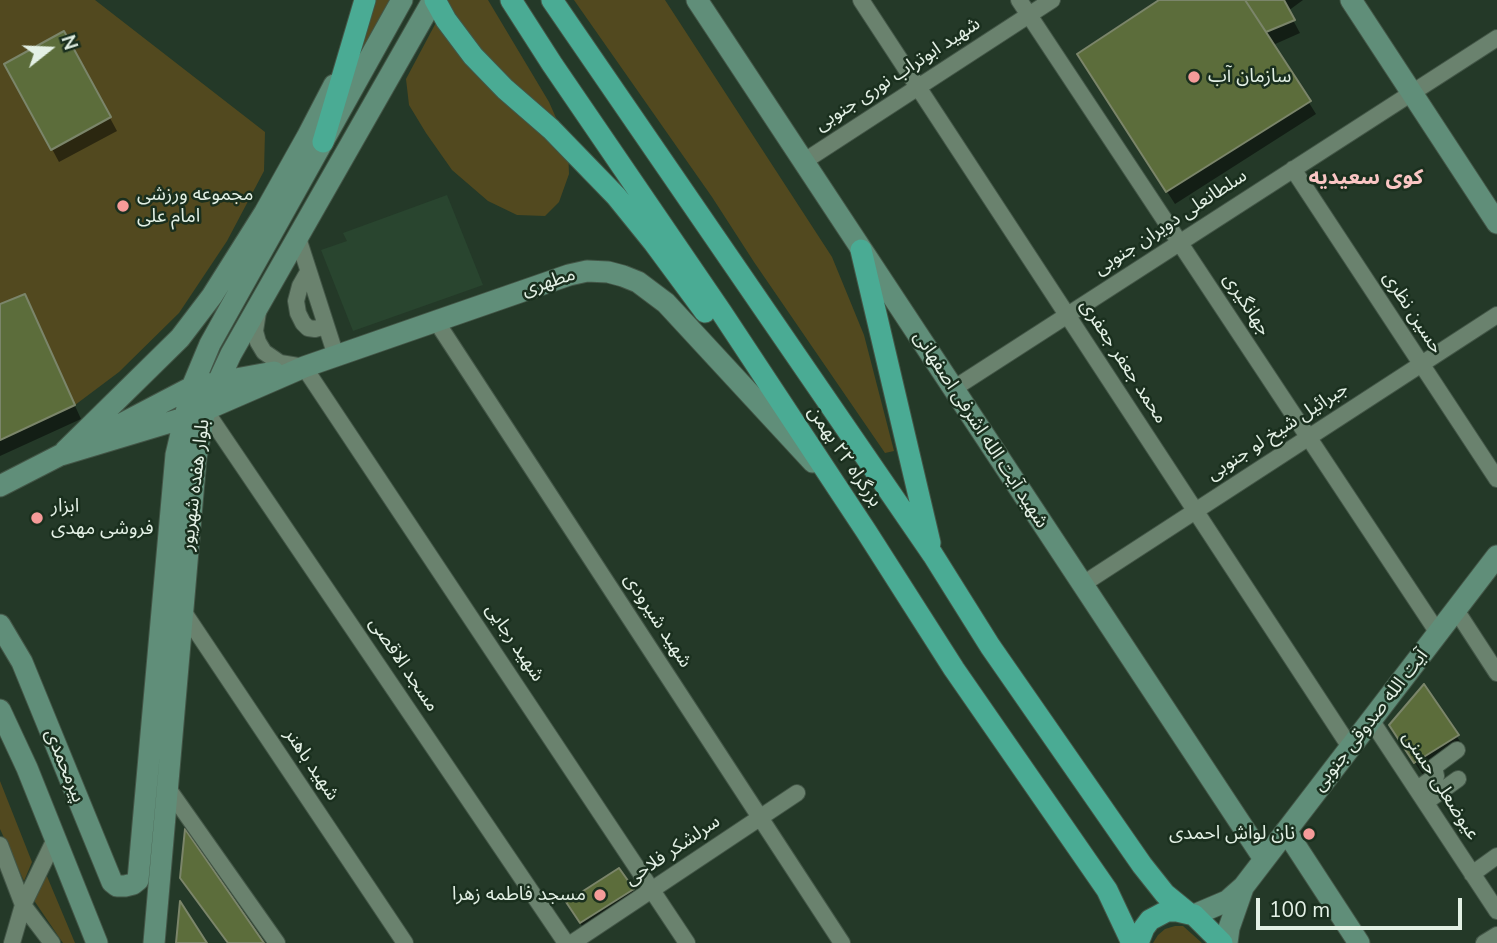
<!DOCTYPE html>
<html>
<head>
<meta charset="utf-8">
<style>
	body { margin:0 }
	#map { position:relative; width:1497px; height:943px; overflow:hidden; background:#243928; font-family:"Nunito Sans",sans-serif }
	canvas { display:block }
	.north { position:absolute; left:14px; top:14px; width:70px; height:70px; -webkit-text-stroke:5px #1a2f1e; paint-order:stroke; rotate:72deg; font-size:19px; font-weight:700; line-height:28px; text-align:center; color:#e3f0e5 }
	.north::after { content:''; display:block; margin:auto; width:24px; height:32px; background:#e3f0e5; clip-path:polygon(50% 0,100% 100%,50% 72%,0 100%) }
	.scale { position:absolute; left:1256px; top:898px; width:206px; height:32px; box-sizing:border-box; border:4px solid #e3f0e5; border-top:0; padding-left:9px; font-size:21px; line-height:24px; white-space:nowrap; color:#e3f0e5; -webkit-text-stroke:5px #1a2f1e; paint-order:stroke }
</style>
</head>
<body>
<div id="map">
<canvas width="1497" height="943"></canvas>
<div class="north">N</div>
<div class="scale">100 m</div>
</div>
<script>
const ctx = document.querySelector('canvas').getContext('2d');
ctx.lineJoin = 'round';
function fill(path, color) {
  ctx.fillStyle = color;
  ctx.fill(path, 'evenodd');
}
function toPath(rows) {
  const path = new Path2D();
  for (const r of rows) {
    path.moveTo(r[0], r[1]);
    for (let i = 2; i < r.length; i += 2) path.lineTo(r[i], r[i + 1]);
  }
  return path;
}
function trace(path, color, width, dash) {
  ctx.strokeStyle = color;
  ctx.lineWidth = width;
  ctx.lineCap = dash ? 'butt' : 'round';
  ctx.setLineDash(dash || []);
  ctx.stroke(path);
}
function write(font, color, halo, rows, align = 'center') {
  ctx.font = font + ' "Nunito Sans","Noto Sans Arabic",sans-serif';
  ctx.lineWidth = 5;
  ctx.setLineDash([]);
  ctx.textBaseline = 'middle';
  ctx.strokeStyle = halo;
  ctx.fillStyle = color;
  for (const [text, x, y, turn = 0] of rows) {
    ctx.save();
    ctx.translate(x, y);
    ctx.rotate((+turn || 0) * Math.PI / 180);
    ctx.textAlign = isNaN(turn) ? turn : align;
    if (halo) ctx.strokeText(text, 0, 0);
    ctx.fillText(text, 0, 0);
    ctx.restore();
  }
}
fill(toPath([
	[447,195,483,285,353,331,321,250,347,241,343,233]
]), '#29452f');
fill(toPath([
	[0,0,95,0,265,132,264,171,227,241,179,313,119,372,75,405,25,294,0,304],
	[376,0,392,0,363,57,358,52],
	[448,0,488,0,549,102,568,145,569,174,559,202,545,216,517,215,488,201,452,170,426,133,409,105,406,79],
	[574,0,665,0,832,257,864,335,894,451,885,453,754,262,712,197],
	[0,781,32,862,24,881,0,829],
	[46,874,75,943,63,943,33,899],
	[1175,926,1183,926,1202,943,1153,943,1158,935,1165,929]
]), '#52491f');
fill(toPath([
	[1161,0,1303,0,1288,11,1300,33,1273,45,1316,114,1175,204,1087,67],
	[71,46,117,131,59,162,52,149],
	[0,306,31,309,81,419,0,456],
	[1424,687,1465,749,1423,775,1399,739],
	[632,890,638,899,586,932,573,912]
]), '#0007');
const building = toPath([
	[1159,0,1245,0,1311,101,1166,192,1077,54,1159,0],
	[1245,0,1284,0,1295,20,1266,32,1245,0],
	[64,31,111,117,51,150,4,64,64,31],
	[25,294,75,405,0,440,0,304,25,294],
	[1424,684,1459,735,1414,763,1389,725,1424,684],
	[185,829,264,943,228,943,180,878,185,829],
	[619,868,634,889,580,923,566,902,619,868],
	[180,901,207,943,176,943,180,901]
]);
fill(building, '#5c6d3b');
trace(building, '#7b856a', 2);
const street = toPath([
	[861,0,1350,747],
	[1019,0,1438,633],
	[803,162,1052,0],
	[1293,169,1497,479],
	[298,238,336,356],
	[308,272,300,286,296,301,298,313,303,323,308,328,315,329,326,326],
	[258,312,255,331,258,342,264,352,280,363,304,367,687,943],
	[436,321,842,943],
	[953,389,1497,38],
	[205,410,566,943],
	[1083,584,1497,315],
	[1456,610,1497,673],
	[183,611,405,943],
	[1371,720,1497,911],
	[167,787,277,943],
	[1417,789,1436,776,1434,767,1457,750],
	[1426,802,1458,779],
	[0,845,23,905,52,943],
	[1472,874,1497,856],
	[12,943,23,905,55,839],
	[572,943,797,793],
	[1484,943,1497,935]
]);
const secondary = toPath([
	[697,0,1264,859],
	[1351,0,1497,223],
	[106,432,192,387,274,372],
	[65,451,180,338,212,296,265,212,307,137,334,85],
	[61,455,184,418,205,410,304,367,569,275,587,271,608,272,623,276,638,282,666,303,813,462],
	[0,486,74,448],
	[0,625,22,662,112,882,117,886,125,886,133,884,138,880,176,455,192,387,210,344,402,0],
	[0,710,27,768,97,943],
	[1286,831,1359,943],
	[1194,915,1227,901,1244,886,1497,556],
	[154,943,196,458,205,410,231,354,433,0],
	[1227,943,1229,928,1243,888]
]);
const highway = toPath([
	[435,0,446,20,473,56,505,89,551,129,616,196,654,243,705,312],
	[511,0,552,64,722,313,866,531,954,669,1107,890,1132,943],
	[552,0,933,555,990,646,1142,865,1165,894,1187,912],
	[323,142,365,0],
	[861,250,930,543],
	[1138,943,1144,928,1150,920,1167,911,1177,911,1194,915,1222,943]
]);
trace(street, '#435647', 18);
trace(secondary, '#435647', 23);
trace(highway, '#435647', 23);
trace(street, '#6a826e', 16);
trace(secondary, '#608e79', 21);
trace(highway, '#4aab94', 21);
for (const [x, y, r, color] of [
	[1194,77,7,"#f59b99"],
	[123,206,7,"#f59b99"],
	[37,518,7,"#f59b99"],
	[1309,834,7,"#f59b99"],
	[600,895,7,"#f59b99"]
]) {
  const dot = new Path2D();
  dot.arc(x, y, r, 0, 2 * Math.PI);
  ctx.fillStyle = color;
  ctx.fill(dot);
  trace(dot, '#1a2f1e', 2.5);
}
write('19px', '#e3f0e5', '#1a2f1e', [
	["شهید ابوتراب نوری جنوبی",898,75,-33],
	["سلطانعلی دویران جنوبی",1171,223,-33],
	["مطهری",549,283,-18],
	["جهانگیری",1246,305,57],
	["حسین نظری",1412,313,57],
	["محمد جعفر جعفری",1123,362,57],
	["شهید آیت الله اشرفی اصفهانی",980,430,57],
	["جبرائیل شیخ لو جنوبی",1278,432,-33],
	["بزرگراه ۲۲ بهمن",844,457,56],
	["بلوار هفده شهریور",196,485,-83],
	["شهید شیرودی",657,621,57],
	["شهید رجایی",514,643,56],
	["مسجد الاقصی",403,665,56],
	["آیت الله صدوقی جنوبی",1371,721,-52],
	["شهید باهنر",311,765,56],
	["پیرمحمدی",64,766,68],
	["عیوضعلی حسنی",1440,786,57],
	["سرلشکر فلاحی",673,851,-34]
]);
write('19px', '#e3f0e5', '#1a2f1e', [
	["سازمان آب",1208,77],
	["مجموعه ورزشی",137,195],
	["امام علی",137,217],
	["ابزار",51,507],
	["فروشی مهدی",51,529],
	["نان لواش احمدی",1295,834,"right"],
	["مسجد فاطمه زهرا",586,895,"right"]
], 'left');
write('bold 21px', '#fac6c4', '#1a2f1e', [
	["کوی سعیدیه",1366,179]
]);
</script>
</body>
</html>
